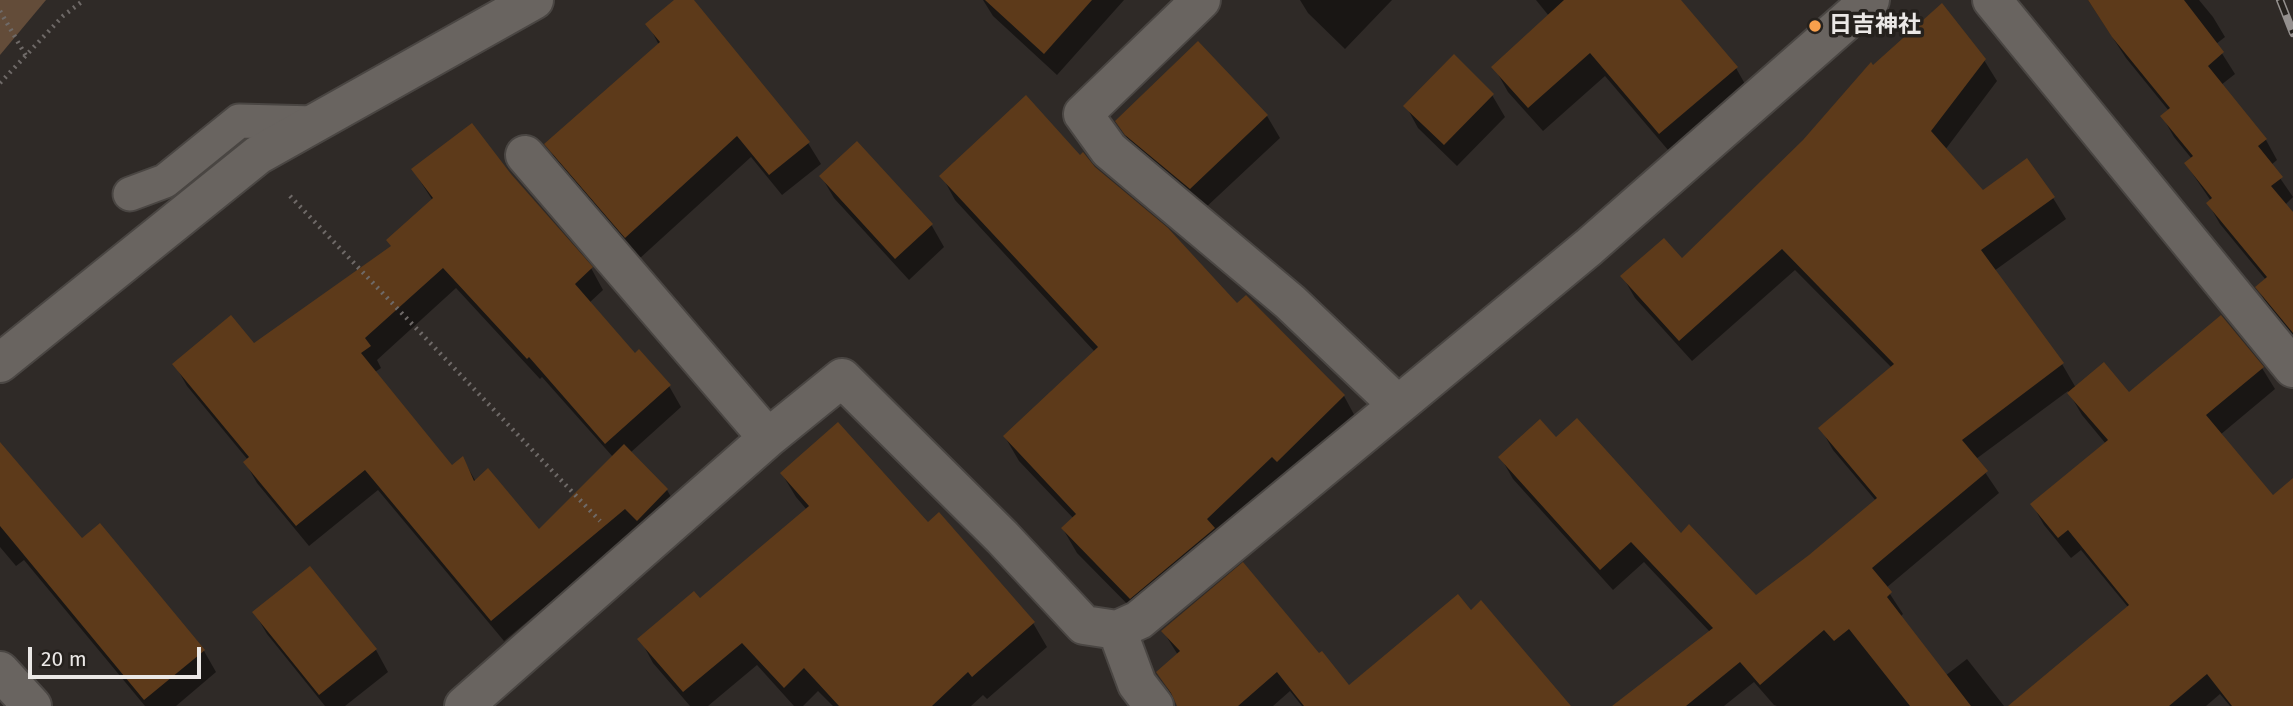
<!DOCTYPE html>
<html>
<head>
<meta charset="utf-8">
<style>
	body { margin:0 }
	#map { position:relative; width:2293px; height:706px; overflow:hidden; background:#2f2a27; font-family:"Fira Sans",sans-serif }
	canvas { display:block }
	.scale { position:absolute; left:28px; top:647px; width:173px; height:32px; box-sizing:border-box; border:4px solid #ebe8e6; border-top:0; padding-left:9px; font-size:21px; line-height:24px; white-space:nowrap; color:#ebe8e6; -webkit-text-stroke:5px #25211d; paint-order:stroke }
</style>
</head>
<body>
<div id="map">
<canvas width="2293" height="706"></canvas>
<div class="scale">20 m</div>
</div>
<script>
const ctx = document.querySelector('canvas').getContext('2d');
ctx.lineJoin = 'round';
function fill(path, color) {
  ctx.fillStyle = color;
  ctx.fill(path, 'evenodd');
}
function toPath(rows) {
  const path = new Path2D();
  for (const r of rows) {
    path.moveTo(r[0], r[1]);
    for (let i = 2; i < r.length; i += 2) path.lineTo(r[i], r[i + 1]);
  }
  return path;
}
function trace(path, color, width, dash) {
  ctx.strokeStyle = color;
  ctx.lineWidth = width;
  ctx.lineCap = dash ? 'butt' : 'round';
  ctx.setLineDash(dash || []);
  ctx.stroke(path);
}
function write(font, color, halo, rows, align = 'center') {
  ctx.font = font + ' "Fira Sans","Noto Sans JP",sans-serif';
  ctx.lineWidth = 7;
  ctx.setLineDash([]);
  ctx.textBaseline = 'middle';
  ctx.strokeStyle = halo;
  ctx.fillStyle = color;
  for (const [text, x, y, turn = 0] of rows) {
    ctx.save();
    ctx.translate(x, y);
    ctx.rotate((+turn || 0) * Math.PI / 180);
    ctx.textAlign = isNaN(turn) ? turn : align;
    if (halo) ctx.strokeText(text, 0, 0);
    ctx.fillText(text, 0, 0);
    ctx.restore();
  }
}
fill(toPath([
	[0,0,46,0,0,55]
]), '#634c39');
fill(toPath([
	[677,0,691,0,808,143,821,164,782,195,751,157,639,259,559,166,547,144,659,45,648,24],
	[983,0,1124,0,1057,75,993,16],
	[1300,0,1392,0,1345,49,1308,13],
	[1536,0,1680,0,1736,68,1750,93,1674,157,1605,76,1543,131,1508,92,1494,67,1549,16],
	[2088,0,2199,0,2213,17,2225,37,2216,44,2235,74,2221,85,2266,140,2277,160,2271,165,2293,197,2285,205,2293,215,2293,337,2269,308,2257,287,2266,280,2220,224,2208,203,2211,201,2186,164,2192,159,2174,137,2162,116,2169,111,2126,58],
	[1198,44,1267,116,1280,138,1203,210,1130,143,1117,121],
	[1984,60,1997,81,1945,150,1982,192,2053,198,2066,219,1994,271,2062,364,2076,388,2129,394,2262,368,2275,389,2220,435,2273,497,2293,480,2293,706,2230,706,2220,694,2206,706,2011,706,2128,607,2081,550,2071,558,2044,525,2032,504,2106,444,2082,415,2068,391,1976,459,1999,493,1886,588,1903,614,1900,617,1945,676,1967,659,2004,706,1777,706,1774,705,1754,682,1724,706,1613,706,1710,632,1644,562,1613,590,1513,479,1501,458,1680,535,1756,597,1810,557,1876,501,1833,450,1821,429,1892,368,1795,270,1692,361,1635,298,1623,277,1682,261,1805,142,1873,67],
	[1492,95,1505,117,1457,166,1418,128,1406,106],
	[857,144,932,226,944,247,909,280,834,198,821,176],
	[1080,157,1237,306,1246,297,1344,396,1357,420,1145,622,1077,553,1063,529,1074,519,1019,461,1005,437,1095,352,955,200,942,176],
	[413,170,509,175,591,268,603,290,589,303,635,355,669,386,681,407,630,453,667,490,679,511,638,529,504,641,378,490,309,546,257,483,245,462,248,460,187,386,175,365,254,345,392,248,433,201],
	[456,288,540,379,542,377,613,457,539,532,476,482,463,459,452,468,375,372,381,368,377,360],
	[0,450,82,540,204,651,216,672,176,706,145,706,24,560,16,566,0,547],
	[782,474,928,524,1033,623,1047,647,987,699,983,695,971,706,833,706,818,691,803,706,794,706,757,665,708,706,690,706,653,663,640,639,700,600,807,510,796,497],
	[254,612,376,650,388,672,345,706,325,706,267,634],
	[1470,612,1565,706,1302,706,1290,691,1273,706,1178,706,1158,672,1178,655,1163,631,1348,688]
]), '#0007');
fill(toPath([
	[674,0,694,0,810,142,769,175,737,136,625,238,544,144,660,42,645,24],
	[985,0,1092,0,1044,54],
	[1564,0,1681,0,1738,67,1659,134,1590,53,1528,108,1491,67],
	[2088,0,2184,0,2224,52,2208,66,2267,139,2258,146,2283,177,2271,186,2293,212,2293,333,2255,287,2267,277,2206,203,2212,198,2184,163,2193,156,2160,116,2170,108,2112,37],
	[1942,3,1986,59,1931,131,1983,190,2027,158,2055,197,1981,250,2064,363,1962,440,1988,471,1872,568,1892,592,1887,597,1971,706,1910,706,1849,629,1834,641,1824,630,1760,685,1740,662,1686,706,1612,706,1713,628,1631,542,1600,570,1498,457,1540,419,1556,437,1577,418,1681,533,1689,524,1756,595,1809,555,1877,498,1818,428,1894,364,1782,249,1679,341,1620,276,1664,238,1682,258,1803,140,1871,62,1873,65],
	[1198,41,1268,115,1190,189,1125,135,1115,121],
	[1454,54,1494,94,1444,145,1403,106],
	[1026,95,1080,155,1083,152,1095,167,1168,228,1237,303,1246,295,1345,395,1277,462,1272,457,1207,519,1215,528,1130,599,1061,528,1076,514,1003,436,1098,347,939,176],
	[472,123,511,174,593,267,575,284,635,353,639,349,671,385,605,444,529,357,527,359,443,268,365,338,371,346,361,353,452,465,463,456,474,481,488,468,539,529,624,444,668,489,637,521,625,509,491,621,365,470,296,526,243,462,249,457,172,364,231,315,254,343,391,246,386,240,433,198,411,169],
	[857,141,933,224,895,259,819,176],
	[2221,315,2264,367,2206,415,2273,495,2293,478,2293,706,2232,706,2207,674,2169,706,2008,706,2129,605,2068,530,2058,538,2030,504,2108,440,2067,393,2104,362,2129,392],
	[838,422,928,522,939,512,1035,622,972,677,968,672,932,706,839,706,804,668,784,688,742,643,683,692,637,639,694,591,700,598,809,506,780,473],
	[0,442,82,538,100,523,205,650,144,700,0,526],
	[1243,562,1319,653,1322,651,1349,685,1458,594,1471,610,1481,600,1571,706,1304,706,1277,672,1238,706,1177,706,1171,693,1156,672,1180,651,1161,631],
	[310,566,377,649,319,695,252,612]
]), '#5d3a1a');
const service = toPath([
	[130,194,165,181,239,121,315,123]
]);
const minor = toPath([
	[1201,0,1083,114,1109,150,1290,302,1398,405],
	[1992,0,2293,368],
	[525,155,768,438],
	[0,363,258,155,534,0],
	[1117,630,1137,684,1154,706],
	[0,671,32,706],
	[464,706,768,438,842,378,1002,537,1084,625,1117,630,1139,620,1589,247,1870,0]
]);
trace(service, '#4a4643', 37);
trace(minor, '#4a4643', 42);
trace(toPath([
	[0,11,26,56],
	[0,83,63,16,84,0],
	[290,196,600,521]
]), '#6f6a68', 4.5, [2, 5]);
trace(service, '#696460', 33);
trace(minor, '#696460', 38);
const rail = toPath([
	[2280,0,2293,33]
]);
trace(rail, '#94908e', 8);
trace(rail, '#25211d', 5, [16]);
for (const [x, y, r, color] of [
	[1815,26,7,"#f9a04c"]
]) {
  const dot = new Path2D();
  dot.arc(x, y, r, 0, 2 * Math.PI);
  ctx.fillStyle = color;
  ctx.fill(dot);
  trace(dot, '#25211d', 2.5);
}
write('bold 23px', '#ebe8e6', '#25211d', [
	["日吉神社",1829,26]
], 'left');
</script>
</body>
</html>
